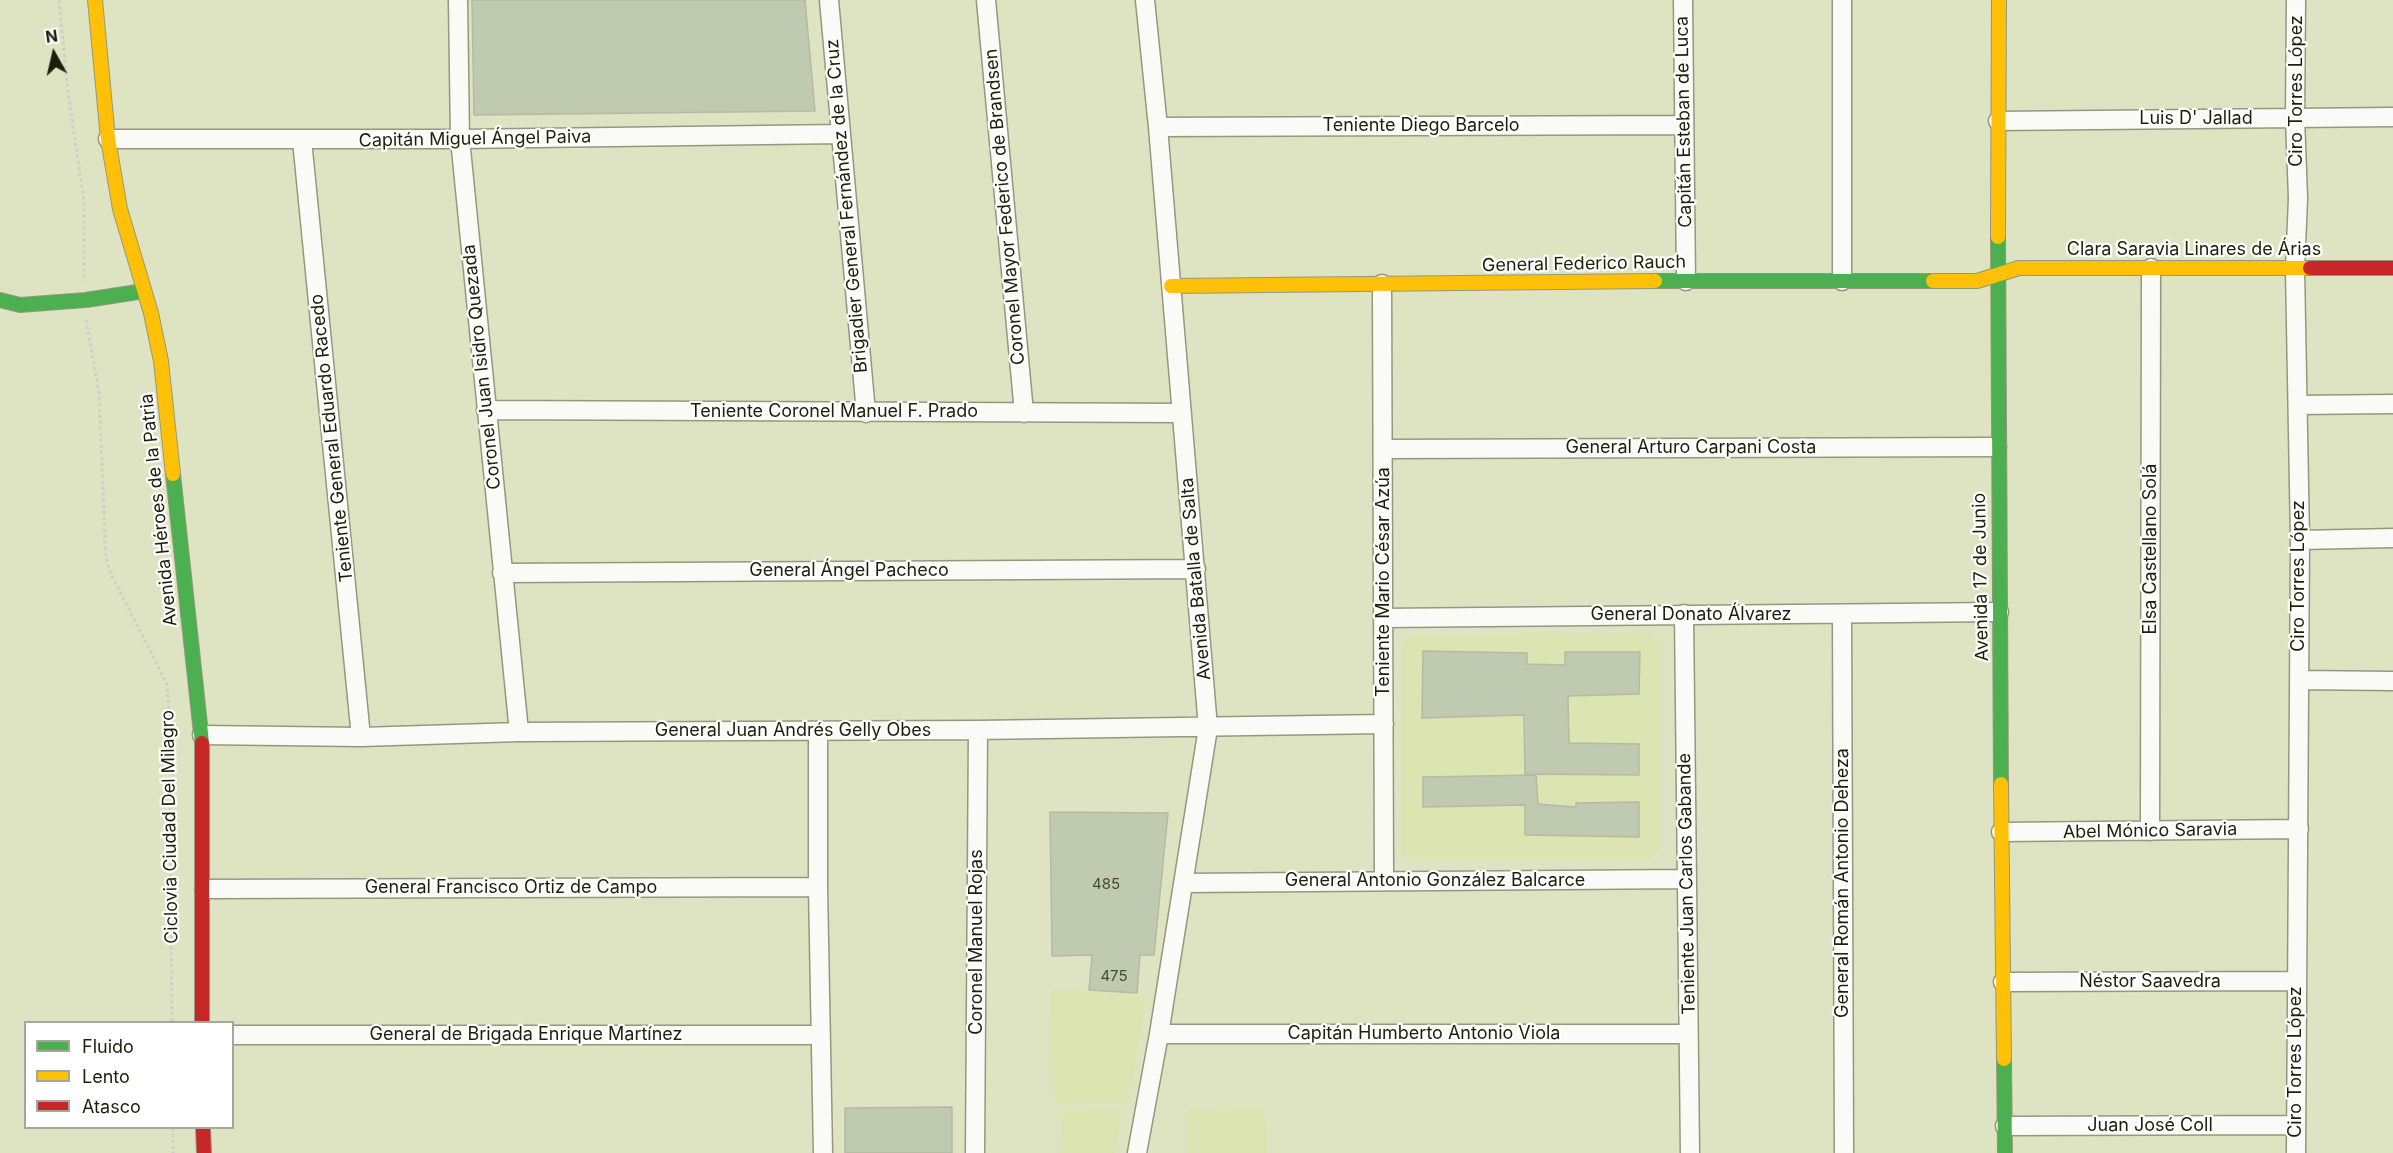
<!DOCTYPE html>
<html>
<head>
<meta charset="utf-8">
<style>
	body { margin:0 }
	#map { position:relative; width:2393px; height:1153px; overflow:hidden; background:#dee3c2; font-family:Inter,sans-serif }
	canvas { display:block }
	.legend { position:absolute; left:24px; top:1021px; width:210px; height:108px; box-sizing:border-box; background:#fff; border:2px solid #a5a69d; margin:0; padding:8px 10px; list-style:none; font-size:18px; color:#1d2009 }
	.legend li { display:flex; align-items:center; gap:12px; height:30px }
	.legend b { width:30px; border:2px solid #a5a69d }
	.north { position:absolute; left:24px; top:24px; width:60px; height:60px; -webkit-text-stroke:4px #fff; paint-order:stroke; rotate:352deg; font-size:16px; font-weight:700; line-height:24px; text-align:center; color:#1d2009 }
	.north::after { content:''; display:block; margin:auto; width:21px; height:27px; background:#1d2009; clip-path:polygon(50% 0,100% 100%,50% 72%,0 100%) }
</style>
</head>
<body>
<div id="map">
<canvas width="2393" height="1153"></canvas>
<ul class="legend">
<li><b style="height:8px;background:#4caf50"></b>Fluido</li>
<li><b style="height:8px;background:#ffc107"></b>Lento</li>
<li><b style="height:8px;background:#c62828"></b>Atasco</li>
</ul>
<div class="north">N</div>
</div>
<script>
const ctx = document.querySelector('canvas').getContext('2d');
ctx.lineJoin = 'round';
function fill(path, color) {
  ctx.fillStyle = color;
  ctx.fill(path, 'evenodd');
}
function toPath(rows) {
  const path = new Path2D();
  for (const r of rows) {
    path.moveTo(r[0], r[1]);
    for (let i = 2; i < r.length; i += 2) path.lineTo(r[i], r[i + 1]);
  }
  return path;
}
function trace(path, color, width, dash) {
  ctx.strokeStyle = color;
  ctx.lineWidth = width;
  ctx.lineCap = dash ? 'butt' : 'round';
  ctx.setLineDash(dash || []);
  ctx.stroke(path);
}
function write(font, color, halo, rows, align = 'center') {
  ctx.font = font + ' Inter,sans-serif';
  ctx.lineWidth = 4.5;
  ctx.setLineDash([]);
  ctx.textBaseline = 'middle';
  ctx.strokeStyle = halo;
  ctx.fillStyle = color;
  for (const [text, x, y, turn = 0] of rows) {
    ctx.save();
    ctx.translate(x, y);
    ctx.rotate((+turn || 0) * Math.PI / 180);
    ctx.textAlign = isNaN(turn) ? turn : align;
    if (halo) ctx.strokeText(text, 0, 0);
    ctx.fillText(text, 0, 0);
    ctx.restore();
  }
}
fill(toPath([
	[1650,634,1660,645,1660,848,1650,859,1410,859,1402,853,1402,646,1411,635],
	[1051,989,1147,996,1128,1103,1053,1102],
	[1266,1107,1267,1153,1188,1153,1188,1109],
	[1062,1109,1122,1110,1115,1153,1060,1153]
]), '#dce4b1');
const building = toPath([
	[472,0,805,0,815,111,474,115,472,0],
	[1423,651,1527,653,1527,664,1565,665,1565,652,1640,652,1639,694,1568,696,1569,743,1639,744,1639,775,1525,774,1524,715,1422,718,1423,651],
	[1536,775,1538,804,1576,807,1576,803,1639,802,1639,837,1525,835,1525,805,1423,807,1423,777,1536,775],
	[1050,812,1168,813,1154,955,1140,955,1137,993,1089,990,1092,955,1052,956,1050,812],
	[952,1107,952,1153,845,1153,845,1108,952,1107]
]);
fill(building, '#c0cab0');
trace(building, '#b3bba3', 1.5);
const street = toPath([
	[458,0,460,139,519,732],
	[829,0,866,413],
	[986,0,1024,413],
	[1683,0,1686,281],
	[1842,0,1842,281],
	[1998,121,2393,117],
	[1158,127,1684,125],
	[108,139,460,139,841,134],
	[302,140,361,737],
	[1382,284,1384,881],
	[2298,405,2393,404],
	[486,410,1182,413],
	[1384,449,1997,447],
	[2300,540,2393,538],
	[502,573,1196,569],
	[1684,614,1690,1153],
	[1842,614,1844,1153],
	[1384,618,1999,612],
	[2299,680,2393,681],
	[818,731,818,887,823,1153],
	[202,735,361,737,519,732,978,730,1384,724],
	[2150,831,2151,268],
	[2001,832,2299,829],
	[1184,883,1687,879],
	[204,889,818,887],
	[2003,982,2296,981],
	[1159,1034,1688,1034],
	[232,1035,820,1035],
	[2005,1126,2296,1125],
	[975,1153,978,730],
	[1137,1153,1159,1034,1208,728,1158,127,1145,0],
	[2296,1153,2300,540,2295,269,2298,198,2295,118,2296,0]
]);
const fast = toPath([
	[1998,237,2001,784],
	[1655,281,1933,281],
	[0,300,20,305,86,300,144,291],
	[173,474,202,743],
	[2004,1059,2005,1153]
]);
const slow = toPath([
	[95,0,108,139,120,209,151,313,161,361,173,474],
	[1998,237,1999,0],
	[1933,281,1977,281,2019,268,2310,268],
	[1171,286,1655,281],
	[2001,784,2004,1059]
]);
const jam = toPath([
	[2310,268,2393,268],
	[202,743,202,1022],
	[203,1128,204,1153]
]);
trace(street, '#94987f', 21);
trace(fast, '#94987f', 16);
trace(slow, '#94987f', 16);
trace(jam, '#94987f', 16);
trace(toPath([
	[59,0,68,92,84,201,84,281],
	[86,320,99,392,106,558,111,574,167,684,173,766,170,813,172,1022],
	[173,1128,173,1153]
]), '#cecfc6', 3, [3, 3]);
trace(street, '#fafbf6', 18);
trace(fast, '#4caf50', 14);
trace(slow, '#ffc107', 14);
trace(jam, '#c62828', 14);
write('15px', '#464a33', null, [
	["485",1106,884],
	["475",1114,976]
]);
write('18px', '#1d2009', '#fff', [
	["Ciro Torres López",2297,91,-90],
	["Luis D' Jallad",2196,119],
	["Capitán Esteban de Luca",1684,122,-91],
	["Teniente Diego Barcelo",1421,126],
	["Capitán Miguel Ángel Paiva",475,139,-1],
	["Brigadier General Fernández de la Cruz",847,206,-95],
	["Coronel Mayor Federico de Brandsen",1005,207,-95],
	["Clara Saravia Linares de Árias",2194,250],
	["General Federico Rauch",1584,264,-1],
	["Coronel Juan Isidro Quezada",482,367,-96],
	["Teniente Coronel Manuel F. Prado",834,412],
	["Teniente General Eduardo Racedo",332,438,-96],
	["General Arturo Carpani Costa",1691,448],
	["Avenida Héroes de la Patria",159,510,-96],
	["Elsa Castellano Solá",2151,549,-90],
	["General Ángel Pacheco",849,571],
	["Ciro Torres López",2299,576,-90],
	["Avenida 17 de Junio",1981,577,-91],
	["Avenida Batalla de Salta",1196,579,-95],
	["Teniente Mario César Azúa",1384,582,-90],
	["General Donato Álvarez",1691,615],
	["General Juan Andrés Gelly Obes",793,731],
	["Ciclovia Ciudad Del Milagro",170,827,-91],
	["Abel Mónico Saravia",2150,831,-1],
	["General Antonio González Balcarce",1435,881],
	["General Román Antonio Deheza",1843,883,-90],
	["Teniente Juan Carlos Gabande",1687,884,-91],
	["General Francisco Ortiz de Campo",511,888],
	["Coronel Manuel Rojas",977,942,-90],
	["Néstor Saavedra",2150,982],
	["Capitán Humberto Antonio Viola",1424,1034],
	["General de Brigada Enrique Martínez",526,1035],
	["Ciro Torres López",2296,1062,-90],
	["Juan José Coll",2150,1126]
]);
</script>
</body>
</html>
